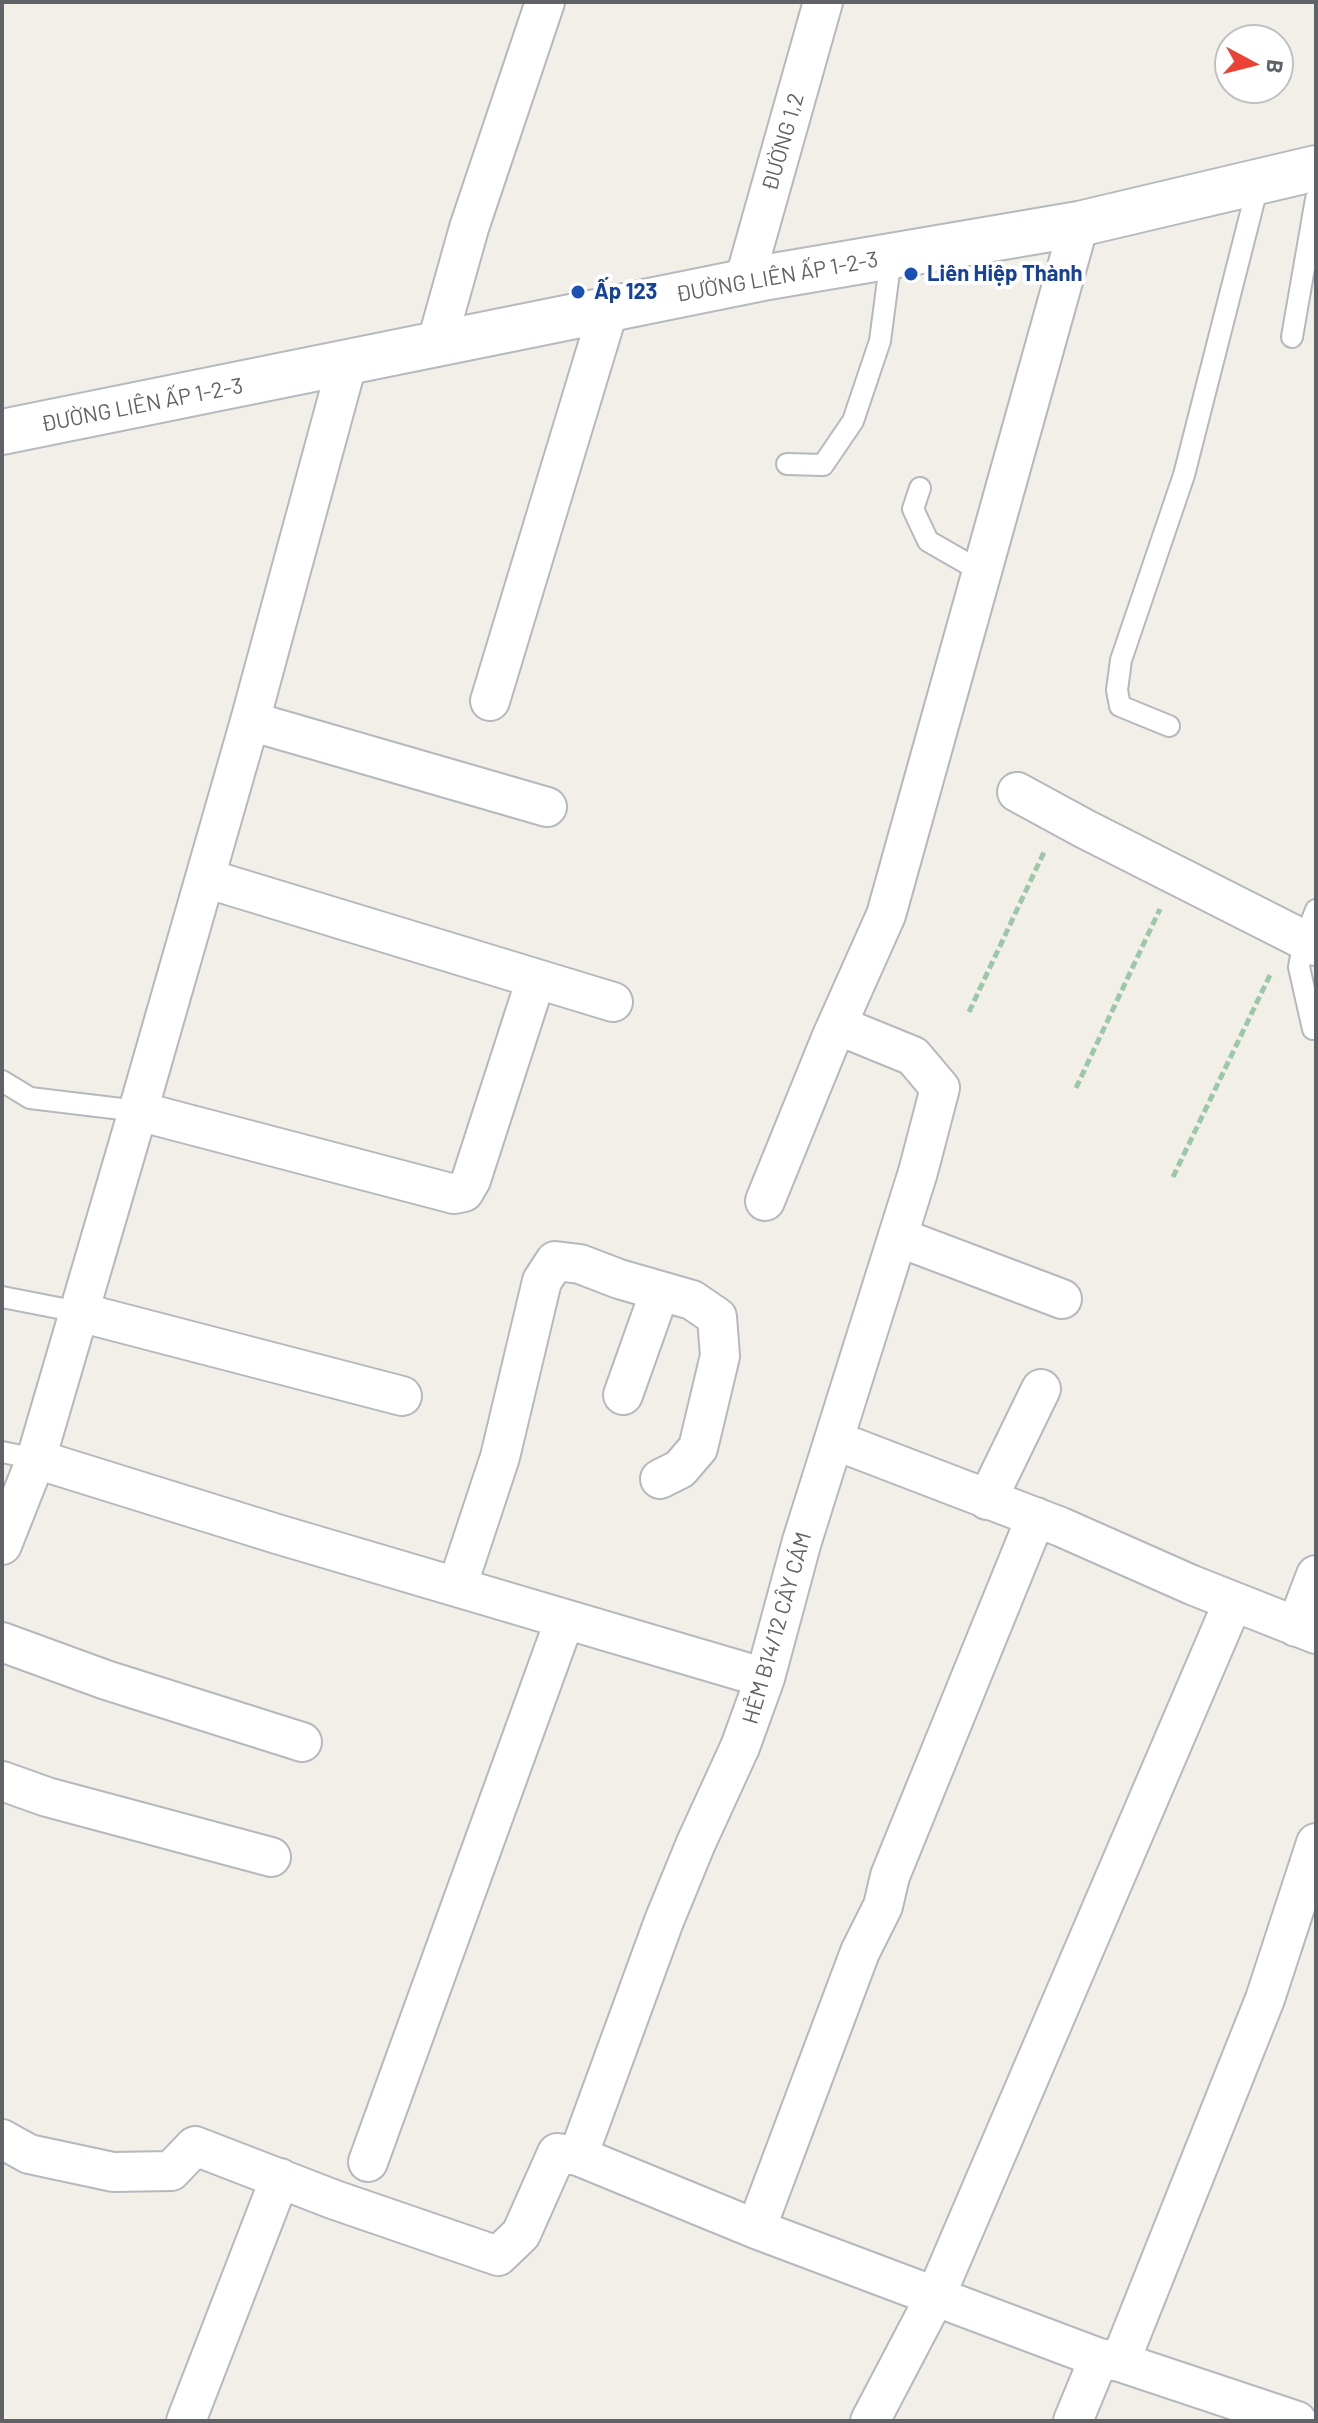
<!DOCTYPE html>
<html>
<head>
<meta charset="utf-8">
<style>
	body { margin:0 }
	#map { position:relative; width:1318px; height:2423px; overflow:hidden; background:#f1efe8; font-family:Barlow,sans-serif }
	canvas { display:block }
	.frame { position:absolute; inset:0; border:4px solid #5f6368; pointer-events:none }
	.north { position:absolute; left:1214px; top:24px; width:80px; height:80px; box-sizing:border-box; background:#fff; border:2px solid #bfc1c3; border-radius:50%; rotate:97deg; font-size:22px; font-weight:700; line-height:32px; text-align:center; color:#5f6368 }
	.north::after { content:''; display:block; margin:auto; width:28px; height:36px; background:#ea4335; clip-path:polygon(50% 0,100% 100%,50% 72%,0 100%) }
</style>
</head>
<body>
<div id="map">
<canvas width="1318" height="2423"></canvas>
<div class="frame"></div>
<div class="north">B</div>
</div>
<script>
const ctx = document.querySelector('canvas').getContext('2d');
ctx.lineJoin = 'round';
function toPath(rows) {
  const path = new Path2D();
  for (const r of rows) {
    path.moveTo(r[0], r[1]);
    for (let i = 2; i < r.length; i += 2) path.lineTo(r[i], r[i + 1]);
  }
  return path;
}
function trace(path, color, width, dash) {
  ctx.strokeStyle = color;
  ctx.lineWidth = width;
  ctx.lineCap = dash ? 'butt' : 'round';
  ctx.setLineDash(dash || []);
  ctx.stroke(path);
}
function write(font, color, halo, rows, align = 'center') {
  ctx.font = font + ' Barlow,sans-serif';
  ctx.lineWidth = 8;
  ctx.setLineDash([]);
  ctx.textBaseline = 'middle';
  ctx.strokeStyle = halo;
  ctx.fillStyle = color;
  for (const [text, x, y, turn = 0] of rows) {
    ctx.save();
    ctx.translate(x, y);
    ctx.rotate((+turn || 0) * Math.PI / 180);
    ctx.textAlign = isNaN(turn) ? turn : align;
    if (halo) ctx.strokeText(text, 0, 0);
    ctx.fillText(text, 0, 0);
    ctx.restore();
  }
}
const lane = toPath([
	[1292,337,1316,199],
	[787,464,823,465,853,421,880,341,891,257],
	[920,488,913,509,928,541,982,572],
	[1169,726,1120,706,1117,690,1121,660,1184,475,1259,181],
	[1313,1029,1299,967,1304,940,1316,910],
	[2,1081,30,1098,138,1111],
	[2,1297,79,1312],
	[2,1452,36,1459]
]);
const street = toPath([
	[744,282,823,2],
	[437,342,469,228,545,2],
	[490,701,609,308],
	[250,721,547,807],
	[1017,792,1085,829,1316,946],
	[205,878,613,1002],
	[138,1111,454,1194,464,1192,471,1180,536,979],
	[765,1201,832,1036,886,915,1079,224],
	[898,1237,1062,1299],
	[79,1312,402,1396],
	[623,1395,660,1291],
	[834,1440,1061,1527,1192,1585,1316,1634],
	[36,1459,277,1534,765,1678],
	[987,1500,1041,1389],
	[2,1545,36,1459,138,1111,250,721,347,364],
	[457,1587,500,1457,542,1281,555,1261,580,1264,619,1279,692,1300,717,1317,720,1356,698,1448,680,1469,660,1479],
	[1296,1627,1316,1575],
	[2,1642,106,1680,302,1742],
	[2,1781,47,1797,271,1857],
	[2,2139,29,2154,113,2172,171,2171,195,2146,335,2200,498,2256,521,2234,557,2153,578,2156,756,2229,1099,2358,1120,2362,1297,2421],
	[578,2156,664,1921,696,1843,740,1747,765,1678,802,1541,918,1172,940,1088,913,1056,837,1025],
	[368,2162,565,1619],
	[756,2229,860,1952,883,1906,890,1876,1036,1517],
	[1120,2362,1265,1999,1316,1843],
	[186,2421,280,2178],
	[870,2421,936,2295,1233,1602],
	[1073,2421,1099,2358]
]);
const secondary = toPath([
	[2,432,768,277,1079,224,1316,168]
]);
trace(lane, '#b5b8bc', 24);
trace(street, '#b5b8bc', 42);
trace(secondary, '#b6babf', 48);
trace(toPath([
	[969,1012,1045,850],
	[1076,1088,1160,909],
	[1173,1177,1271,973]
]), '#9cc7a9', 5, [8, 4]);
trace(lane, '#fff', 20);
trace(street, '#fff', 38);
trace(secondary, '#fff', 44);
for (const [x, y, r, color] of [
	[911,274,8,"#1a4fb4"],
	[578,292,8,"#1a4fb4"]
]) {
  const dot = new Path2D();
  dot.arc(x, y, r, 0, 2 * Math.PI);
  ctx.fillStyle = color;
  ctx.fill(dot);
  trace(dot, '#fff', 3);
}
write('22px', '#5f6368', '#fff', [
	["ĐƯỜNG 1,2",783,142,-74],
	["ĐƯỜNG LIÊN ẤP 1-2-3",777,277,-10],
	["ĐƯỜNG LIÊN ẤP 1-2-3",142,405,-11],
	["HẺM B14/12 CÂY CÁM",777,1628,-74]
]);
write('bold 22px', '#164399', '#fff', [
	["Liên Hiệp Thành",927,274],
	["Ấp 123",594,292]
], 'left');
</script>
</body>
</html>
